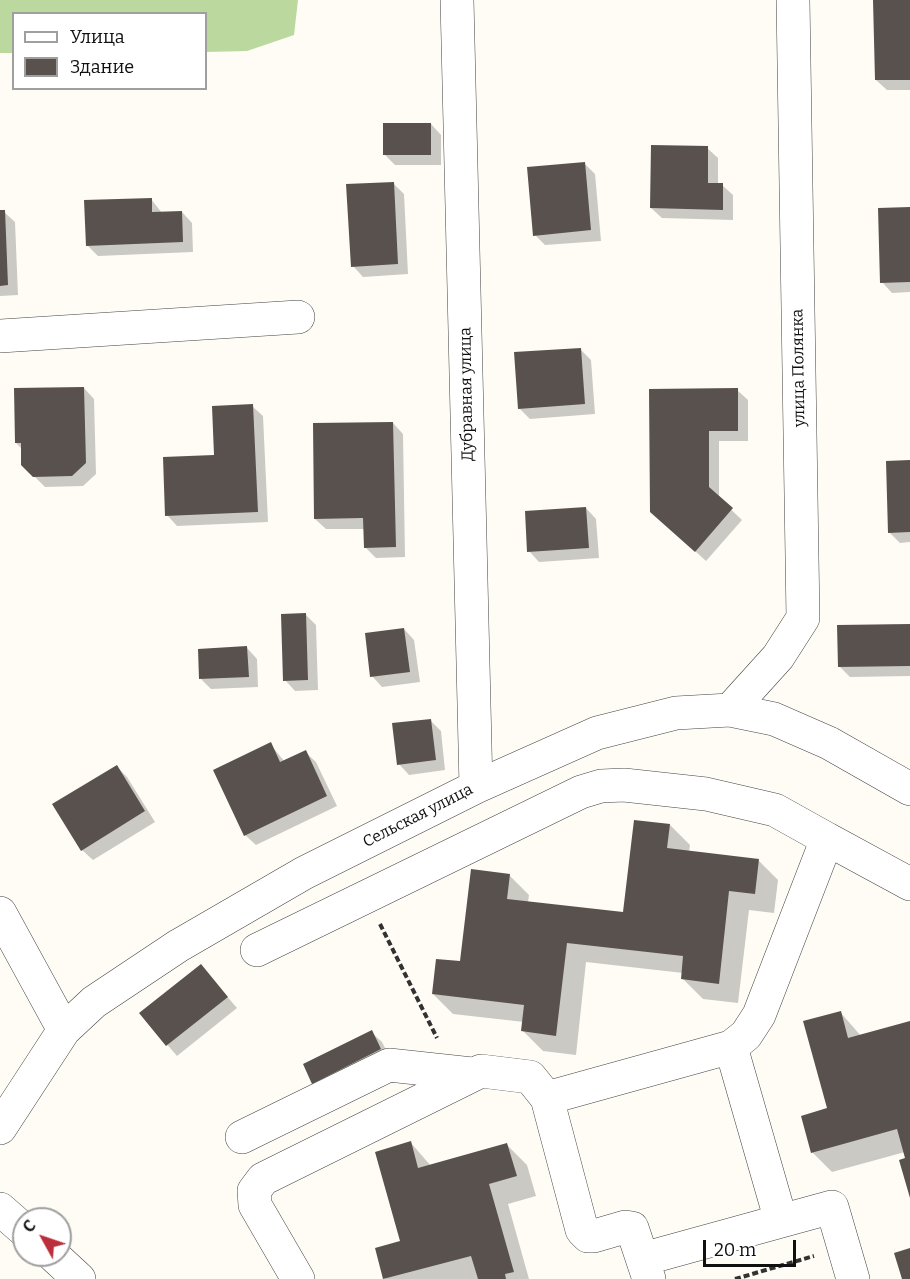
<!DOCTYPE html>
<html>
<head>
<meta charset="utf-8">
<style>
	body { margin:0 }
	#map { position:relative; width:910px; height:1279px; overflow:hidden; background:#fefcf4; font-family:Bitter,serif }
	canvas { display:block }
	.legend { position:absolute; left:12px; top:12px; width:195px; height:78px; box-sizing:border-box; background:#fff; border:2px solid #9f9f9f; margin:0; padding:8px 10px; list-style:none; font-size:18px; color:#101010 }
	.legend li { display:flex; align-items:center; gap:12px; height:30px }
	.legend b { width:30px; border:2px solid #9f9f9f }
	.north { position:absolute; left:12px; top:1207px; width:60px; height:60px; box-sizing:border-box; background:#fff; border:2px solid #9f9f9f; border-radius:50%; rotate:310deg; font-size:16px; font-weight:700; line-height:24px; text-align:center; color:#101010 }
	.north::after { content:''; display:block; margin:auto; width:21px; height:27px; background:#bb2e3b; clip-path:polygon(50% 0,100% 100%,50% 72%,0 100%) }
	.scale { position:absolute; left:703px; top:1240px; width:93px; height:27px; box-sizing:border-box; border:3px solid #101010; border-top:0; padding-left:8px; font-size:18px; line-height:21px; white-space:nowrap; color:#101010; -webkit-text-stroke:4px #fff; paint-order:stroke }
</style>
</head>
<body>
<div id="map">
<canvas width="910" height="1279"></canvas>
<ul class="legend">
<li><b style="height:8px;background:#fff"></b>Улица</li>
<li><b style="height:16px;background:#59514d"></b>Здание</li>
</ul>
<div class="north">С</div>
<div class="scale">20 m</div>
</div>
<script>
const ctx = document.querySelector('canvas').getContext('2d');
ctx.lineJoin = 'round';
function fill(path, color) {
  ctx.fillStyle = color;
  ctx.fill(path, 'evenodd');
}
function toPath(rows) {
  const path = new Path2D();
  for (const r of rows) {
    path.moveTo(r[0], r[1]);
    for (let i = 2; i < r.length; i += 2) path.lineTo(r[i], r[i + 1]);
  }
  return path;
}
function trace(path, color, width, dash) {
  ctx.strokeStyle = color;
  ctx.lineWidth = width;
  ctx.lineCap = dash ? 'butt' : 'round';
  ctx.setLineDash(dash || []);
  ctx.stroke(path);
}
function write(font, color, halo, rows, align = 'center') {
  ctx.font = font + ' Bitter,serif';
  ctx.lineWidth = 6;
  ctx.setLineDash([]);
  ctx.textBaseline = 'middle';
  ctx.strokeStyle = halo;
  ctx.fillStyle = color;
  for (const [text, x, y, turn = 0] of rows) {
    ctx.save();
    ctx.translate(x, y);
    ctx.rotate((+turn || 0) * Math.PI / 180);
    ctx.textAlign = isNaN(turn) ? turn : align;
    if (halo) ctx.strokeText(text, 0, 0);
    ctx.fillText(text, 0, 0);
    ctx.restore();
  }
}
fill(toPath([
	[0,0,298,0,294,35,247,51,206,52,206,14,14,14,13,53,0,53]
]), '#bbd99e');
fill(toPath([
	[875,0,910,0,910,90,887,90,876,80],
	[431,124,441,135,441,165,395,165,385,155],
	[707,148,718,158,718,185,722,185,733,195,733,220,662,218,651,208],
	[584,163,595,174,601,241,545,245,535,235],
	[393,183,404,194,408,274,363,277,353,266],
	[151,199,162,213,182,212,192,223,193,252,98,256,87,245],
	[910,209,910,292,892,293,882,282],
	[0,212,4,212,15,222,18,295,0,296],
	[580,349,591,360,595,414,530,419,519,408],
	[84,388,94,399,96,474,83,486,45,487,22,464,22,449,16,443],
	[737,390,748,400,748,441,719,441,719,498,742,520,706,561,651,511],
	[252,406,263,416,268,522,177,526,167,515],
	[393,423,403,434,405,557,376,558,365,547,365,529,326,529,315,519],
	[910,462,910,542,900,543,889,532],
	[586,508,596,519,599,558,539,562,529,551],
	[305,614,316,625,318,690,295,691,285,680],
	[910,625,910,676,850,677,840,667],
	[404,629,414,640,420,682,382,687,372,676],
	[247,648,257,659,258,687,211,689,201,679],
	[430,720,441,731,445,770,409,775,399,764],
	[270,744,285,762,305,752,316,762,337,806,256,845,245,835],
	[117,767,127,777,155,822,93,860,82,850],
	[670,825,690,845,689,852,758,860,778,880,774,913,749,910,738,1003,703,999,683,979,683,973,586,962,576,1055,543,1051,523,1031,524,1022,453,1014,433,994,462,963,509,875,529,895,528,902,624,913],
	[201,966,237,1008,177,1056,141,1014],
	[841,1013,861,1036,910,1022,910,1195,905,1152,832,1172,812,1152,829,1109],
	[371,1032,382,1042,391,1060,324,1093,314,1083],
	[411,1143,431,1166,507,1145,527,1165,536,1196,508,1204,529,1279,385,1279,377,1249,401,1242]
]), '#0003');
fill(toPath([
	[873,0,910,0,910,80,875,80],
	[383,123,431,123,431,155,383,155],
	[651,145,708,146,708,183,723,183,723,210,650,208],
	[585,162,591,230,533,236,527,167],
	[394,182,398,264,351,267,346,184],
	[152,198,152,212,182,211,183,242,86,246,84,200],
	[910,207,910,282,880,283,878,208],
	[0,210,5,210,8,285,0,286],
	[581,348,585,404,518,409,514,352],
	[84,387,86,463,72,476,33,477,21,465,21,443,15,443,14,388],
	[738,388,738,431,709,431,709,487,733,508,695,552,650,512,649,389],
	[253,404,258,512,165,516,163,457,214,455,212,406],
	[393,422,396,547,364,548,363,518,314,519,313,423],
	[910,460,910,532,888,533,886,461],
	[586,507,589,548,527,552,525,511],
	[306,613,308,680,283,681,281,614],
	[910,624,910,666,838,667,837,625],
	[404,628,410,672,370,677,365,633],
	[247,646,249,677,199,679,198,649],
	[431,719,436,760,397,765,392,723],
	[271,742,280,762,306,750,327,796,244,836,213,770],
	[117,765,145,811,81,851,52,804],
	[634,820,670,824,667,848,759,859,755,894,729,891,719,984,681,979,683,956,567,943,556,1036,521,1031,524,1005,432,994,436,959,460,961,471,869,510,874,507,899,623,912],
	[201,964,228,997,166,1046,139,1013],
	[841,1011,848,1038,910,1021,910,1198,899,1160,905,1158,897,1129,811,1153,801,1116,827,1108,803,1021],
	[372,1030,381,1049,312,1084,303,1064],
	[411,1141,418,1168,507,1143,517,1176,489,1184,514,1272,505,1274,506,1279,478,1279,471,1256,383,1279,375,1248,400,1241,375,1152],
	[910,1248,910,1279,902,1279,894,1253]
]), '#59514d');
const minor = toPath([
	[457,0,476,787],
	[0,336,298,317],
	[730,710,778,657,803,618,793,0],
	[827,839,910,884],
	[0,913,64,1030],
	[257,950,581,792,601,786,624,785,706,794,775,810,827,839,759,1015,746,1035,731,1047,781,1221,832,1207,853,1279],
	[0,1128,64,1030,94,1002,178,946,304,873,476,787,597,733,676,713,730,710,774,719,829,743,910,789],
	[242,1137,389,1065,472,1074],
	[0,1209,24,1230],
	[53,1255,79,1279],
	[643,1259,781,1221],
	[298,1279,255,1205,254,1191,263,1179,481,1071,530,1077,547,1098],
	[649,1279,632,1228,625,1227,594,1236,588,1236,582,1230,547,1098,731,1047]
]);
trace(minor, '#434343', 34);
trace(toPath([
	[380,924,437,1038],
	[735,1279,814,1256]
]), '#323232', 4, [6, 3]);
trace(minor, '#fff', 33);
write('16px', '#101010', '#fff', [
	["улица Полянка",799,368,-91],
	["Дубравная улица",467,394,-91],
	["Сельская улица",418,816,-27]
]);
</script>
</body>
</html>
